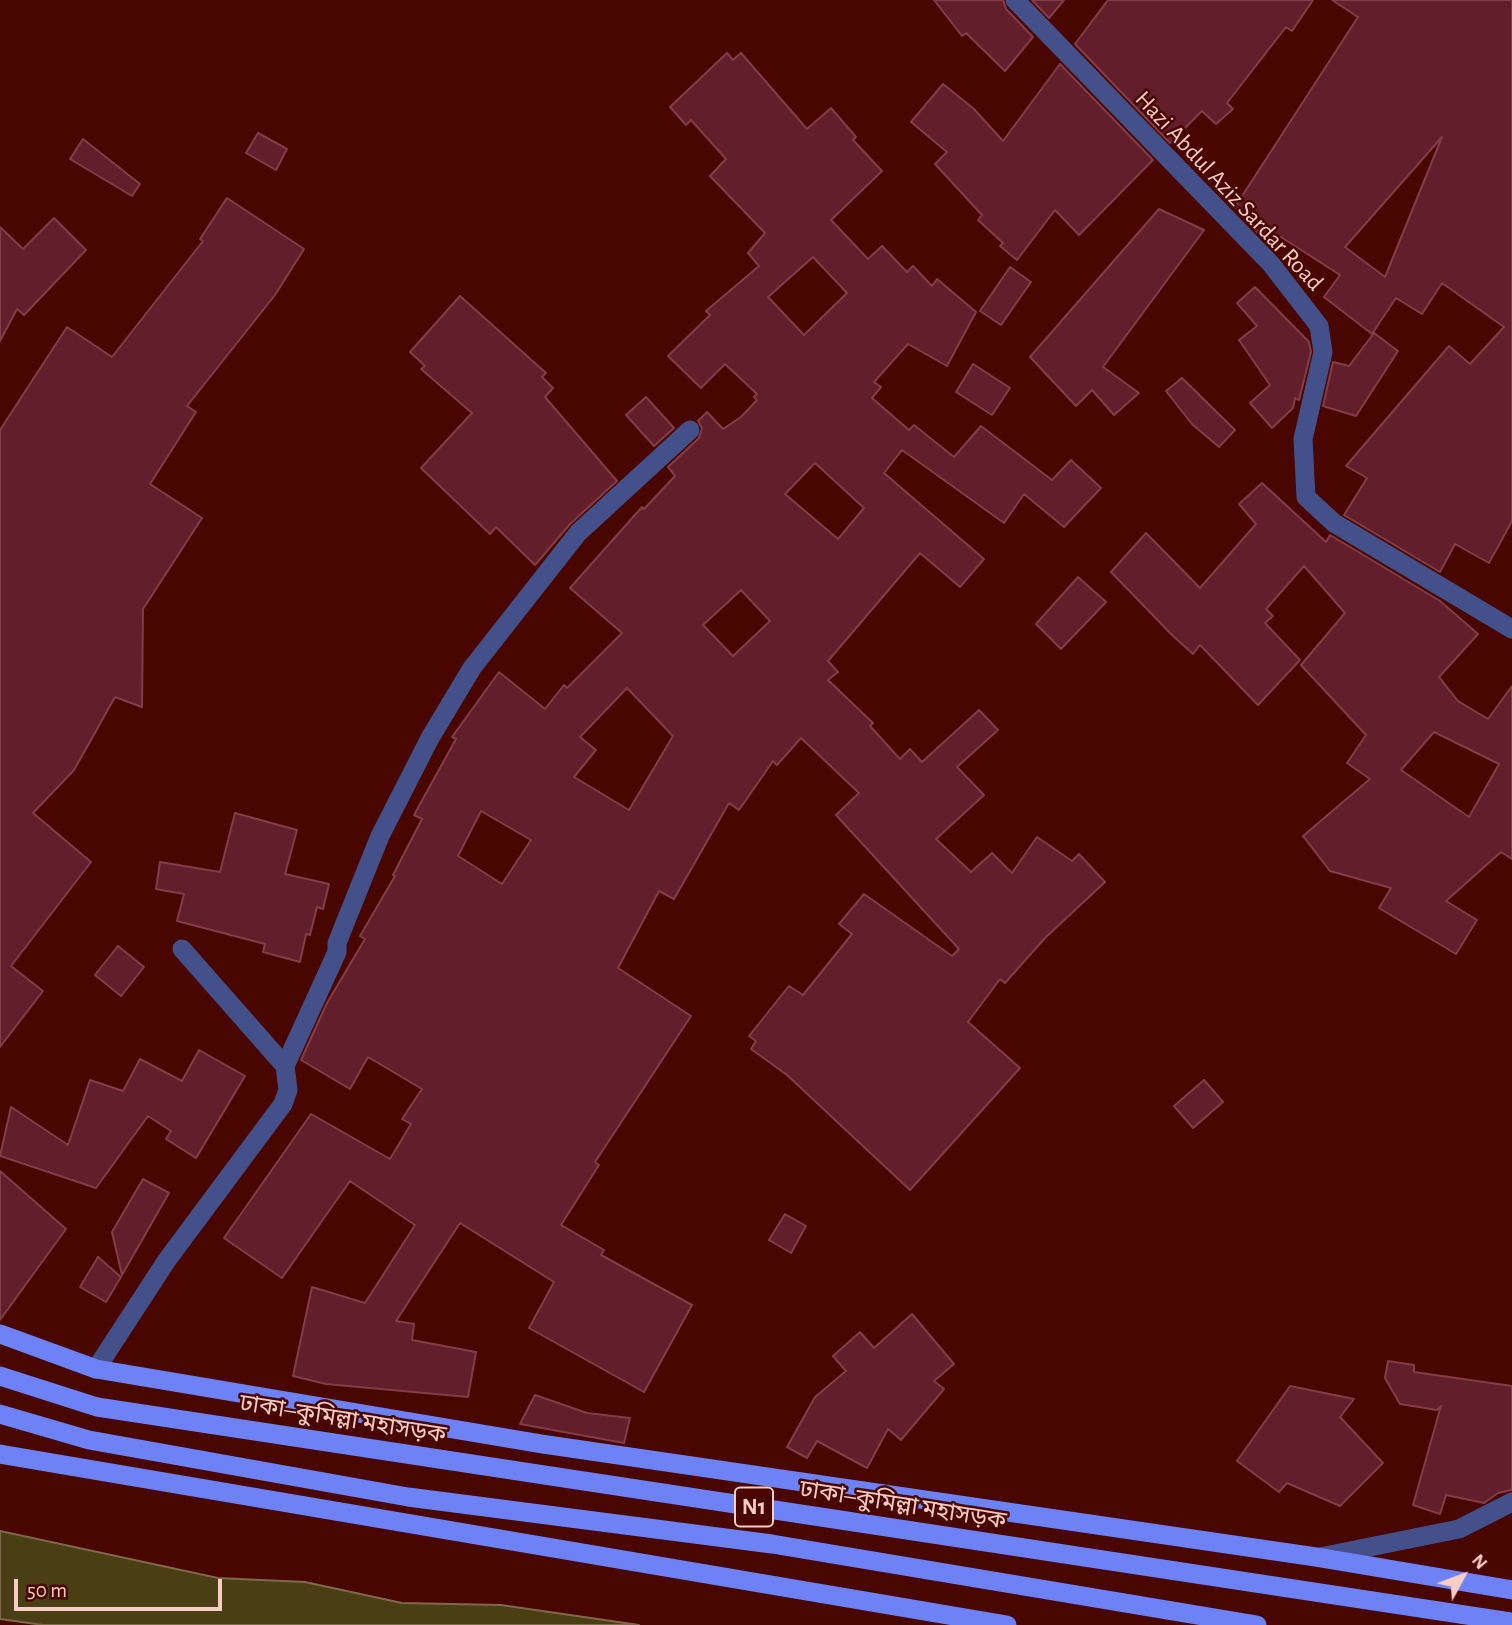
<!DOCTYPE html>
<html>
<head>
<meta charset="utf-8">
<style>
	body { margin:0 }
	#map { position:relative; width:1512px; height:1625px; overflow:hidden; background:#490600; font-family:"Alegreya Sans",sans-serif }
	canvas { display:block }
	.north { position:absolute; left:1428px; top:1541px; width:70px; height:70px; -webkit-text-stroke:5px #490600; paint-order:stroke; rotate:49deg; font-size:19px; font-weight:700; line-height:28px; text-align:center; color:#f7cdc4 }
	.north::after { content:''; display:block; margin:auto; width:24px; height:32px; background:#f7cdc4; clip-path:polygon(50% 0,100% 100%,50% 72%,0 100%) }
	.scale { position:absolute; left:14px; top:1579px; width:208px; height:32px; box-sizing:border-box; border:4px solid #f7cdc4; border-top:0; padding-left:9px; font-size:21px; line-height:24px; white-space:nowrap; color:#f7cdc4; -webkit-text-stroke:5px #490600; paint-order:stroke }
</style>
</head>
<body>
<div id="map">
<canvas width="1512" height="1625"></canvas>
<div class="north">N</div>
<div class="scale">50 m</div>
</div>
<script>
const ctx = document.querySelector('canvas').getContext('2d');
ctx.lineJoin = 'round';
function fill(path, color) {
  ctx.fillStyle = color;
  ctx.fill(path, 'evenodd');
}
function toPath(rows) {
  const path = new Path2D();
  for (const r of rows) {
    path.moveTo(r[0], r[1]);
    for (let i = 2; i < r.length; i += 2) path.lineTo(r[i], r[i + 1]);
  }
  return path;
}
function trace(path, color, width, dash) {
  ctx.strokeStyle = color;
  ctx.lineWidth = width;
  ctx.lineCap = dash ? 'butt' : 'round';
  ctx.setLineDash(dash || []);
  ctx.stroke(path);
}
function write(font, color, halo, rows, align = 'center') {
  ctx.font = font + ' "Alegreya Sans","Noto Sans Bengali",sans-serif';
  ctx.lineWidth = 5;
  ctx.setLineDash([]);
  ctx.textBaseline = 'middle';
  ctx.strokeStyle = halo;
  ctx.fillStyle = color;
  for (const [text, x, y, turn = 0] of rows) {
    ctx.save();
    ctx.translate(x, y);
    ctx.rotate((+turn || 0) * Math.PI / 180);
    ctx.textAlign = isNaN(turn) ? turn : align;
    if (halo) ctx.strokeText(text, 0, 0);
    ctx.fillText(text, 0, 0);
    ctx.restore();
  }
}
const water = toPath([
	[0,1531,218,1578,305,1582,402,1603,501,1605,639,1625,43,1625,0,1619,0,1531]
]);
fill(water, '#4a3e15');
trace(water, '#7e694a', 2);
const building = toPath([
	[934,0,1003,0,1006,9,1033,37,1005,71,966,33,962,36,934,0],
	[1032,0,1064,0,1049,18,1032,0],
	[1108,0,1313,0,1292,31,1286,27,1227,103,1233,109,1216,124,1202,111,1170,143,1075,44,1108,0],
	[1332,0,1512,0,1512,521,1489,563,1455,544,1440,572,1344,515,1367,478,1346,466,1449,346,1470,364,1504,327,1442,283,1422,314,1396,298,1372,334,1324,297,1340,275,1281,237,1273,248,1256,231,1261,224,1235,207,1358,17,1332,0],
	[1442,137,1385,277,1345,247,1442,137],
	[727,53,733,60,741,53,807,129,831,108,856,137,853,140,882,171,831,220,868,259,882,246,907,272,913,266,932,286,937,279,976,312,947,366,908,344,874,382,881,387,872,398,909,430,914,425,954,457,981,426,1052,480,1071,460,1101,488,1064,527,1024,494,1004,523,902,450,884,473,984,559,960,587,920,553,828,661,838,672,828,680,873,723,870,726,900,759,910,749,922,762,979,710,998,730,957,767,984,795,936,839,971,872,992,853,1012,873,1037,837,1072,861,1079,854,1105,882,1045,938,1005,983,1000,979,968,1022,1020,1068,910,1190,787,1075,751,1049,756,1041,749,1036,789,986,803,995,852,934,839,924,864,894,952,956,959,949,836,815,859,793,801,738,777,765,773,761,739,810,729,803,674,899,659,891,618,968,691,1016,595,1162,599,1165,561,1225,604,1250,601,1255,692,1305,644,1392,529,1328,554,1282,460,1223,396,1321,414,1324,412,1340,476,1352,468,1397,326,1384,293,1376,312,1287,365,1303,415,1225,350,1181,282,1278,224,1238,311,1114,390,1159,411,1124,402,1119,422,1089,368,1057,350,1089,301,1060,327,1003,365,939,360,936,395,876,393,875,422,819,414,815,456,739,452,737,499,672,545,709,564,685,567,688,622,633,570,588,642,507,644,509,675,476,668,467,699,438,702,428,698,421,707,412,723,429,741,417,757,400,754,397,757,394,725,364,701,388,668,356,710,315,706,311,759,266,748,253,765,233,710,176,726,159,691,120,686,125,670,107,727,53],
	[813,257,847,293,804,335,768,297,813,257],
	[815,463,864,508,838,539,785,494,815,463],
	[741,590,770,621,733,656,703,625,741,590],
	[627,688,673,736,629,810,574,777,596,750,580,737,627,688],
	[481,811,531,840,502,884,458,856,481,811],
	[1060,64,1153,160,1079,235,1055,210,1017,260,1000,246,1003,243,978,220,982,215,935,164,947,152,911,122,943,84,974,109,1003,141,1060,64],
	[258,133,287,149,276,170,246,153,258,133],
	[83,139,140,184,132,196,70,159,83,139],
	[227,198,304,249,275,295,187,406,196,412,150,484,202,518,143,609,142,707,115,697,74,770,33,813,91,862,11,966,43,991,0,1047,0,430,67,327,112,357,203,241,200,239,227,198],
	[1159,209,1204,230,1103,367,1139,393,1114,415,1092,390,1076,406,1030,357,1159,209],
	[54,218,86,250,24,315,17,309,0,341,0,227,23,249,54,218],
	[1010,267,1031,282,1001,325,980,311,1010,267],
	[1255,287,1309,342,1311,352,1299,400,1295,398,1293,408,1272,428,1250,403,1270,385,1239,340,1257,326,1237,303,1255,287],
	[460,296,546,373,542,377,553,388,545,397,617,481,570,524,535,565,496,527,490,534,421,468,472,413,421,369,425,366,410,352,460,296],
	[1374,333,1398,351,1356,416,1323,406,1333,362,1349,366,1374,333],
	[973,364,1010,388,992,415,956,392,973,364],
	[1182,378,1235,430,1219,447,1192,424,1166,391,1182,378],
	[646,397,674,428,654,446,626,415,646,397],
	[1262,483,1326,542,1330,535,1440,601,1478,634,1439,677,1458,701,1488,719,1512,686,1512,859,1501,852,1446,901,1477,920,1456,954,1379,908,1391,888,1330,871,1303,836,1370,779,1347,763,1366,735,1301,665,1345,613,1304,566,1266,609,1273,616,1265,623,1300,660,1258,705,1200,645,1193,654,1173,636,1111,572,1146,533,1200,588,1256,524,1239,504,1262,483],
	[1434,732,1499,764,1469,817,1401,770,1434,732],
	[1078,577,1106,602,1061,649,1036,624,1078,577],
	[235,813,297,830,285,874,329,884,323,909,317,907,310,935,306,934,300,962,263,952,265,944,177,921,184,894,156,889,160,862,220,872,235,813],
	[118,946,144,967,121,996,95,975,118,946],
	[199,1050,245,1076,196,1158,166,1139,171,1131,148,1116,96,1188,0,1156,11,1107,68,1145,90,1080,123,1091,140,1059,182,1081,199,1050],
	[1204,1080,1223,1102,1193,1128,1174,1106,1204,1080],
	[0,1171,66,1229,0,1320,0,1171],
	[143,1179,169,1193,122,1275,112,1232,143,1179],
	[785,1214,806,1226,791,1253,769,1240,785,1214],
	[98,1257,121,1277,106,1302,80,1287,98,1257],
	[912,1314,954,1364,934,1381,944,1389,901,1440,888,1429,867,1468,817,1441,807,1458,787,1447,815,1397,846,1371,833,1356,860,1332,874,1348,912,1314],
	[1388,1361,1414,1365,1414,1372,1512,1386,1512,1490,1498,1493,1484,1503,1446,1495,1440,1514,1413,1505,1441,1406,1437,1410,1400,1404,1385,1378,1388,1361],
	[1290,1386,1354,1399,1340,1417,1383,1463,1340,1506,1287,1483,1279,1492,1237,1461,1290,1386],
	[535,1395,587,1413,630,1418,624,1443,520,1424,535,1395]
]);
fill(building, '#621e2b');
trace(building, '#843c47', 2);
trace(toPath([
	[1015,0,1271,264,1319,326,1323,352,1303,439,1306,497,1334,523,1512,629],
	[285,1066,337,952,337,943,380,836,430,738,472,668,578,533,690,430],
	[96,1369,167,1260,283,1104,288,1090,285,1066,182,949]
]), '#435089', 19);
trace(toPath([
	[1320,1557,1459,1529,1512,1502]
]), '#435089', 19);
trace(toPath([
	[0,1334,96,1369,542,1444,1316,1557,1512,1590],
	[0,1376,97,1407,1512,1622],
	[0,1414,89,1440,408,1497,772,1544,1257,1625],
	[0,1454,1007,1625]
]), '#6c82f6', 19);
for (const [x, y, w] of [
	[754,1507,38]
]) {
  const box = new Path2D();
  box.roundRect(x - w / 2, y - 19.5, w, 39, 5);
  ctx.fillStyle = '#490600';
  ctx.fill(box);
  trace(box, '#f7cdc4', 2);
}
write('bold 23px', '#f7cdc4', null, [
	["N1",754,1507]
]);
write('24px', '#f7cdc4', '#490600', [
	["Hazi Abdul Aziz Sardar Road",1229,191,47],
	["ঢাকা–কুমিল্লা মহাসড়ক",343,1419,9],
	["ঢাকা–কুমিল্লা মহাসড়ক",903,1505,9]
]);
</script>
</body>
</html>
